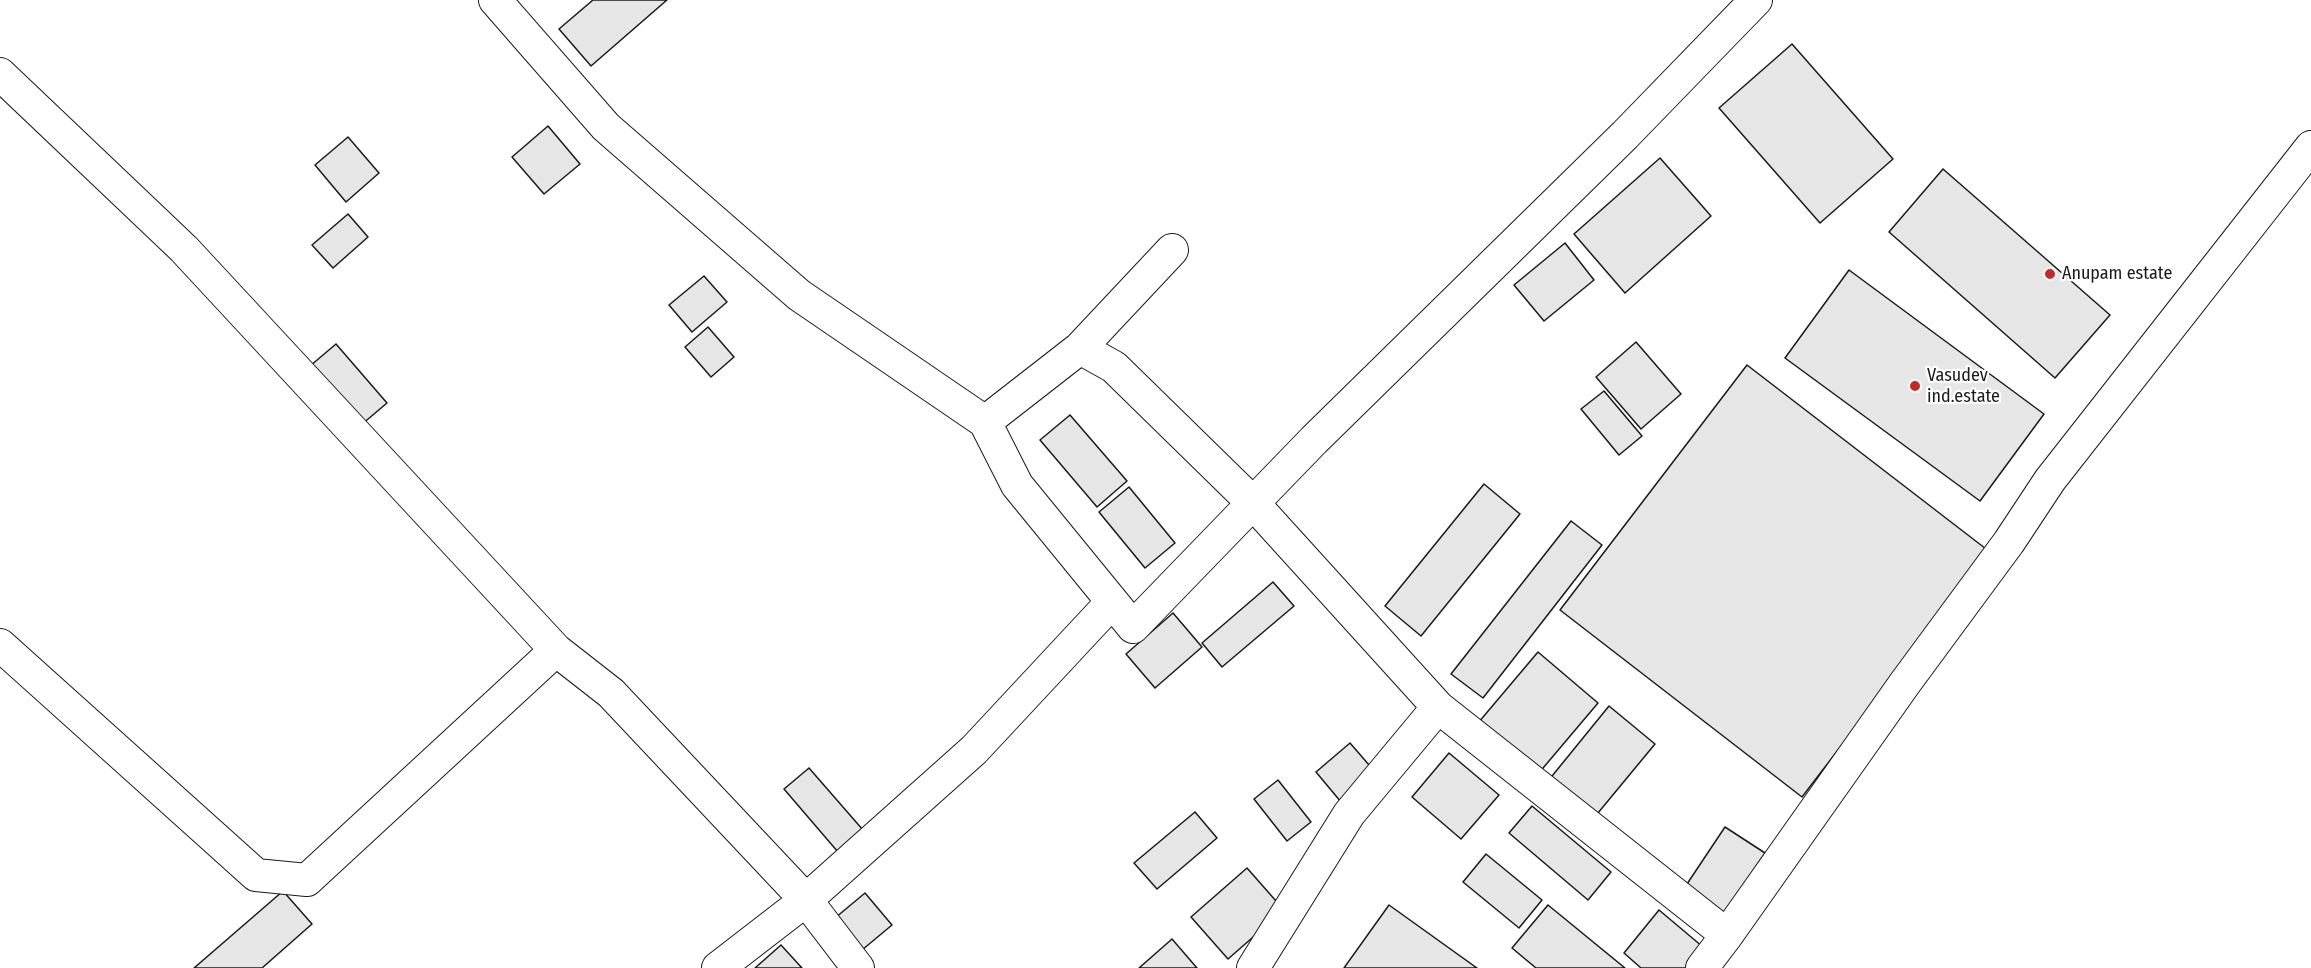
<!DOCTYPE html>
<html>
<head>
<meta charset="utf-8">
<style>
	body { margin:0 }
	canvas { display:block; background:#fff }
</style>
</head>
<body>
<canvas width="2311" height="968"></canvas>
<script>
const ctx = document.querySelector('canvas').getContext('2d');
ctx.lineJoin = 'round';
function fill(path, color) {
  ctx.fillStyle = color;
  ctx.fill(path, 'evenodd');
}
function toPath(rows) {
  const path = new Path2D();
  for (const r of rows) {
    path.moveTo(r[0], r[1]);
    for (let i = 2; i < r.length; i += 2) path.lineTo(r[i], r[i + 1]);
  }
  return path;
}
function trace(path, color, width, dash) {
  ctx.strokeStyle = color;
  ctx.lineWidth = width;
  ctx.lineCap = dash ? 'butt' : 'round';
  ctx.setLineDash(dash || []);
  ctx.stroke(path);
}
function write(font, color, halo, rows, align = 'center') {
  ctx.font = font + ' "Fira Sans Condensed",sans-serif';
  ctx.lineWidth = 4.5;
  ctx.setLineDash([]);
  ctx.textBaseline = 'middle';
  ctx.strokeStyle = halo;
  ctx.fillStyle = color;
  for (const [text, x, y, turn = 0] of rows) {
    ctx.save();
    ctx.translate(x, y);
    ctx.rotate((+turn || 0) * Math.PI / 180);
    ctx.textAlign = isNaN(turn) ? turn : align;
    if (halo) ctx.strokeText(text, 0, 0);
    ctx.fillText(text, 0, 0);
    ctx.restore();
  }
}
const building = toPath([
	[593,0,667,0,591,66,559,29,593,0],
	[1792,44,1893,159,1820,223,1719,108,1792,44],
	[548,126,580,164,544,194,512,157,548,126],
	[348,137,379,173,346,202,315,165,348,137],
	[1660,158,1711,216,1625,293,1574,234,1660,158],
	[1943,169,2110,315,2055,378,1889,232,1943,169],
	[348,214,368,237,333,268,312,245,348,214],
	[1565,243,1594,280,1544,321,1514,285,1565,243],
	[1849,270,2044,414,1980,501,1785,358,1849,270],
	[704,276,727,302,692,332,669,305,704,276],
	[708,327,734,357,711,377,685,347,708,327],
	[1636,342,1681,394,1641,429,1596,377,1636,342],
	[336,344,387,403,361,425,310,366,336,344],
	[1747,365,1990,552,1802,797,1560,610,1747,365],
	[1604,391,1642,436,1619,455,1581,409,1604,391],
	[1070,415,1127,481,1097,507,1040,440,1070,415],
	[1484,484,1520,514,1421,636,1385,606,1484,484],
	[1129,487,1175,543,1145,568,1099,512,1129,487],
	[1571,521,1602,545,1483,698,1451,674,1571,521],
	[1273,582,1294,606,1222,667,1202,643,1273,582],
	[1173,613,1202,647,1155,688,1126,654,1173,613],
	[1538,652,1598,703,1538,774,1478,723,1538,652],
	[1609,706,1655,744,1593,819,1548,781,1609,706],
	[1350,743,1376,773,1341,802,1316,772,1350,743],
	[1449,753,1499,795,1461,839,1412,797,1449,753],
	[809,768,863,830,838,852,784,789,809,768],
	[1278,780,1311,822,1287,841,1254,799,1278,780],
	[1532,806,1611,872,1588,900,1509,833,1532,806],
	[1195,812,1217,838,1157,889,1134,863,1195,812],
	[1725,827,1765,853,1724,914,1685,887,1725,827],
	[1486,854,1542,900,1519,928,1463,882,1486,854],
	[1247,868,1284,910,1228,959,1191,917,1247,868],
	[283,891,312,924,262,968,194,968,283,891],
	[865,893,892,925,862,950,835,918,865,893],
	[1389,905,1477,968,1344,968,1389,905],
	[1548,905,1625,968,1536,968,1512,948,1548,905],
	[1659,910,1703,947,1686,968,1641,968,1624,953,1659,910],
	[1172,939,1197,968,1139,968,1172,939],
	[781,945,802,968,755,968,781,945]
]);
fill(building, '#e6e6e6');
trace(building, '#1a1a1a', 1.5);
const street = toPath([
	[495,0,606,127,799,295,985,422,1017,485,1133,627,1314,440,1625,135,1756,0],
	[0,74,184,249,556,650,611,693,806,900,858,968],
	[1080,348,1114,367,1253,503,1438,707,1727,935],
	[985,422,1080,348,1172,250],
	[0,645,256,875,307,880,556,650],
	[718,968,806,900,974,750,1112,602],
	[1253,968,1349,814,1438,707],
	[1702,968,1727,935,1905,683,2009,542,2050,480,2311,147]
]);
trace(street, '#1a1a1a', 34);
trace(street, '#fff', 32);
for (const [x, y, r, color] of [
	[2050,274,6,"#c62828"],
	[1915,386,6,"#c62828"]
]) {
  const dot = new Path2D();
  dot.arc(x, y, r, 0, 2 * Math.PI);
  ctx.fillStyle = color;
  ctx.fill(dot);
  trace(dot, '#fff', 2);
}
write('18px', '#1a1a1a', '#fff', [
	["Anupam estate",2062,274],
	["Vasudev",1927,376],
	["ind.estate",1927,397]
], 'left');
</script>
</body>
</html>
